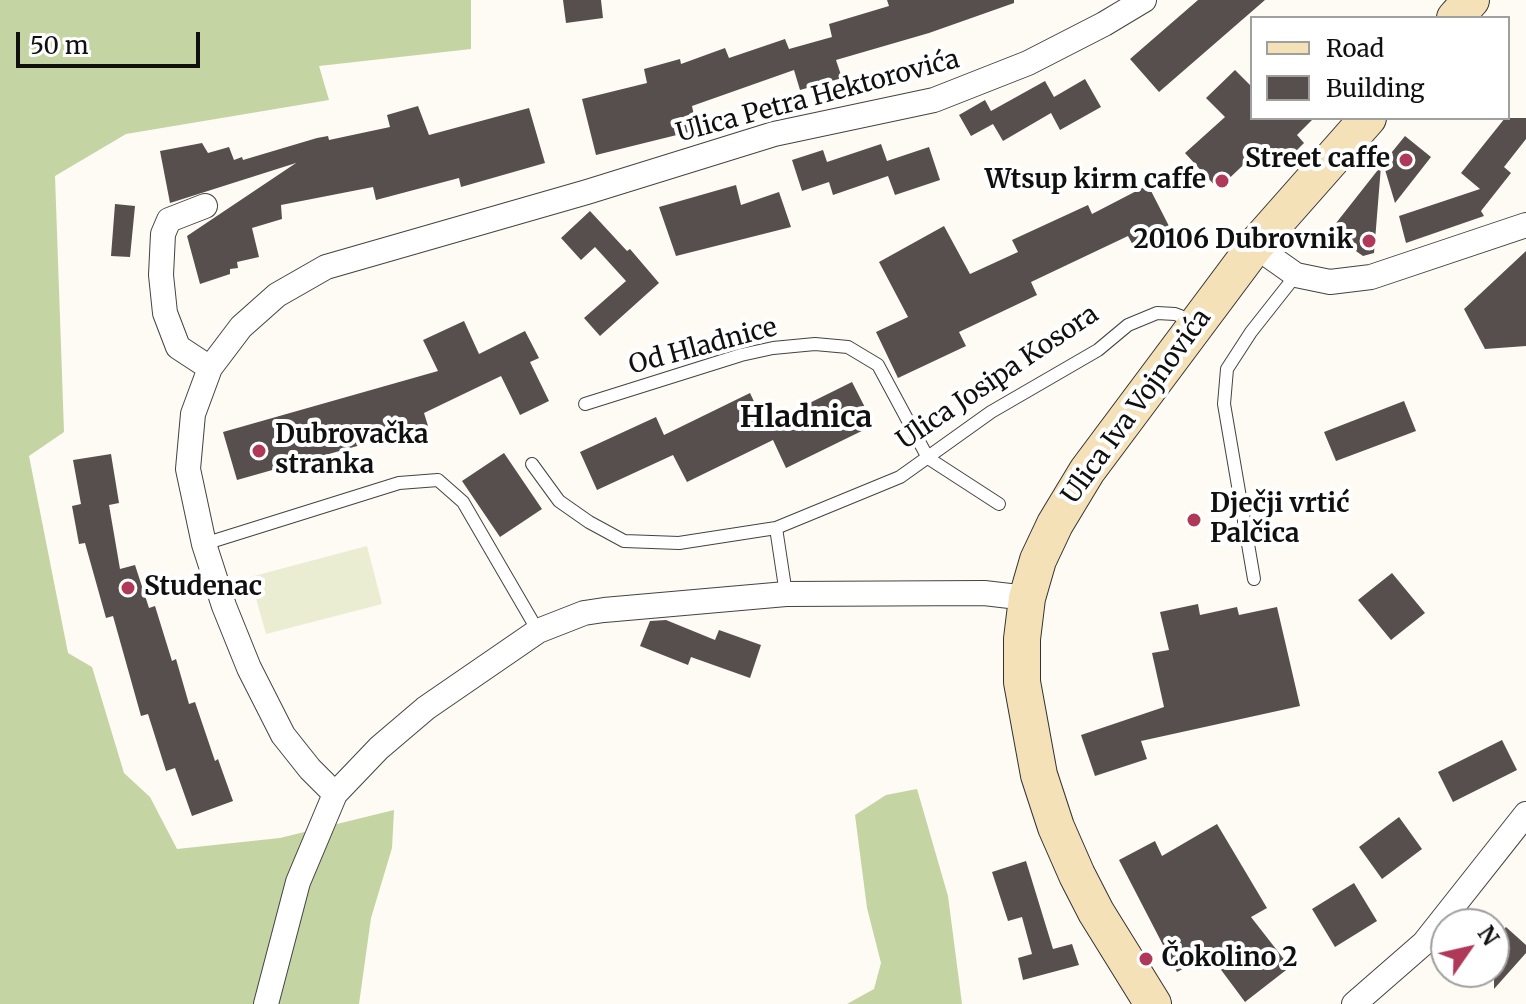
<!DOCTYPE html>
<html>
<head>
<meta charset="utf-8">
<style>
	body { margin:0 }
	#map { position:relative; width:1526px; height:1004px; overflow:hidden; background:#fefaf4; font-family:Merriweather,serif }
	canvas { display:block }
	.legend { position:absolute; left:1250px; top:16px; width:260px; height:104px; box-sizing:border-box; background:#fff; border:2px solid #9f9f9f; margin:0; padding:10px 14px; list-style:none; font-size:24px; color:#101010 }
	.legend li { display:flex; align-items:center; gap:16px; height:40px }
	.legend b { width:40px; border:2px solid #9f9f9f }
	.north { position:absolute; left:1430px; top:908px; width:80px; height:80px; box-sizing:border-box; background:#fff; border:2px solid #9f9f9f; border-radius:50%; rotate:56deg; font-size:22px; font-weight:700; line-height:32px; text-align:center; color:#101010 }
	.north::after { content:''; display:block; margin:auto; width:28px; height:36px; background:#af3959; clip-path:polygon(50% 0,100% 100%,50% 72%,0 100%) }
	.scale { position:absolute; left:16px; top:32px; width:184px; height:36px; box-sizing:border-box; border:4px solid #101010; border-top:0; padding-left:10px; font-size:24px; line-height:28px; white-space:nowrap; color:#101010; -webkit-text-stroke:6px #fff; paint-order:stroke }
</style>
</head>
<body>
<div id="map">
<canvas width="1526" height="1004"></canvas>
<ul class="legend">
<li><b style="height:10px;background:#f5e1b8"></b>Road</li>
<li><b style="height:22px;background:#574f4e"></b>Building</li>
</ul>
<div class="north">N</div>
<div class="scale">50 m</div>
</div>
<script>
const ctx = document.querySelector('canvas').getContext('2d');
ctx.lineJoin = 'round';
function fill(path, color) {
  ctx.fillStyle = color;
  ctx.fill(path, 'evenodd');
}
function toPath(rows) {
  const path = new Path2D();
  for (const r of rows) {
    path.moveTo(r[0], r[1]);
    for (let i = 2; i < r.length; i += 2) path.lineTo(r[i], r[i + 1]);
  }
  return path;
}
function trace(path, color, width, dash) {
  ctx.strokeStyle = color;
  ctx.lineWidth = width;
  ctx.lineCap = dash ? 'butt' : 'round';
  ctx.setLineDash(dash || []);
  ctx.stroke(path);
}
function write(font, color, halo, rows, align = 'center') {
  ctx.font = font + ' Merriweather,serif';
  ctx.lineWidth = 8;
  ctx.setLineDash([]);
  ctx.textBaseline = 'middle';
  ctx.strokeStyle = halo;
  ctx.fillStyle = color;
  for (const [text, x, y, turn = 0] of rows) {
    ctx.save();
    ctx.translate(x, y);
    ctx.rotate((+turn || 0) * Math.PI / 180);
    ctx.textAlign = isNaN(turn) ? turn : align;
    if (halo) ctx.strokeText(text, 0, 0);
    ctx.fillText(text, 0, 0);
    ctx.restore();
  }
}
fill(toPath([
	[0,0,471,0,471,49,319,66,329,100,126,134,55,176,64,432,29,456,68,653,92,667,124,773,150,797,177,849,280,838,394,810,392,848,371,918,359,1004,0,1004],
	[917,789,948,896,962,1004,847,1004,874,989,881,963,867,908,855,815,886,795]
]), '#c4d4a2');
fill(toPath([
	[367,546,382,604,266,634,250,577]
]), '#eaedd2');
fill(toPath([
	[563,0,601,0,603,18,566,23],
	[887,0,1014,0,1014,3,929,33,836,60,842,78,800,90,794,70,692,106,697,130,596,155,582,99,647,83,644,69,680,59,681,64,725,48,729,58,785,39,789,49,832,37,829,24,889,6],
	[1198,0,1265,0,1159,92,1130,59],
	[1235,70,1252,87,1252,118,1314,118,1297,135,1304,143,1278,169,1259,150,1218,189,1185,153,1225,117,1206,98],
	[1085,79,1101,107,1060,130,1051,113,1003,141,993,124,971,136,959,115,985,100,991,111,1045,81,1054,97],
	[418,106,429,135,529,108,545,163,461,187,459,178,376,200,373,187,281,205,282,219,252,228,259,257,237,262,238,268,230,269,230,274,200,284,187,236,296,163,170,203,160,151,202,143,208,153,229,147,234,160,242,157,243,160,317,138,328,136,329,140,390,127,387,115],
	[1505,118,1526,118,1526,139,1504,167,1511,173,1481,211,1484,216,1406,243,1399,216,1480,189,1461,173],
	[1405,136,1431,157,1395,203,1383,163],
	[881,144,887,161,929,147,940,180,895,195,888,176,833,195,829,182,802,191,792,160,823,150,827,162],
	[1381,166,1374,253,1363,256,1329,232],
	[736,185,741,205,779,192,791,227,676,256,659,207],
	[1148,185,1171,230,1135,249,1128,236,1031,282,1037,295,959,332,966,346,898,378,876,332,908,317,879,262,944,226,970,274,1018,252,1012,240,1088,205,1092,214],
	[115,204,135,206,130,257,111,256],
	[590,211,627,251,630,249,659,283,600,336,584,318,626,281,595,247,581,260,561,238],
	[1526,251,1526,346,1485,349,1464,309],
	[464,321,479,354,525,331,539,358,530,362,549,401,520,415,501,376,424,413,428,426,237,480,223,432,438,371,423,340],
	[852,382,874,425,786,468,773,440,687,482,673,455,597,490,580,452,656,417,664,435,750,393,765,425],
	[1404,401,1416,431,1336,461,1324,432],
	[504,453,542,509,500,537,462,481],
	[111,454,119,503,109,505,120,569,135,565,149,608,155,606,172,661,176,659,189,704,195,702,215,761,218,759,233,801,192,816,175,768,166,771,148,714,141,716,113,616,106,618,85,543,79,544,72,506,81,504,73,460],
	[1392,573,1425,613,1391,640,1358,600],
	[1198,604,1200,615,1237,607,1239,615,1277,607,1300,706,1141,741,1147,759,1095,776,1081,735,1164,707,1152,653,1169,650,1160,612],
	[666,620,715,640,719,630,761,645,750,678,691,657,688,665,640,646,650,621],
	[1502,740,1517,770,1453,802,1438,772],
	[1399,817,1422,849,1382,879,1359,847],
	[1217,824,1267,908,1251,917,1290,967,1245,1002,1210,955,1177,972,1119,860,1155,841,1162,856],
	[1026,861,1053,949,1072,944,1079,965,1023,980,1018,958,1032,954,1022,917,1008,921,992,872],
	[1354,883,1377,921,1335,947,1312,909],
	[1506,927,1526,945,1526,953,1494,989,1494,940]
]), '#574f4e');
const lane = toPath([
	[585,404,741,355,773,348,815,344,848,347,878,365,928,458,999,504],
	[532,464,559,501,589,522,624,541,679,543,776,528,900,477,991,412,1098,350,1128,325,1157,313,1175,314,1193,321],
	[776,528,786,594],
	[204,544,399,483,438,480,463,502,538,631],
	[1254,579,1224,404,1227,369,1251,332,1296,275]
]);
const street = toPath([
	[205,206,169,220,163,234,161,275,165,313,178,347,210,368],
	[1255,246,1296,275,1330,282,1371,277,1526,225],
	[335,794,310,769,283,735,249,668,224,606,204,544,188,469,193,414,210,368,241,327,277,295,326,267,587,192,774,134,934,100,1028,63,1104,24,1144,0],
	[266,1004,298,882,335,794,379,748,426,708,538,631,584,613,604,610,786,594,984,593,1027,598],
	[1354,1004,1424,943,1526,814]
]);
const secondary = toPath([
	[1455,18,1471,0],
	[1153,1004,1096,912,1077,875,1056,827,1039,775,1022,682,1022,639,1027,598,1038,560,1055,524,1087,471,1255,246,1368,118]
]);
trace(lane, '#434343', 14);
trace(street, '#434343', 26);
trace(secondary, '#323232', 38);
trace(lane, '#fff', 12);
trace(street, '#fff', 24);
trace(secondary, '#f5e1b8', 36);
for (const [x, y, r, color] of [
	[1406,160,8,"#af3959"],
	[1222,181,8,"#af3959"],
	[1369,241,8,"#af3959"],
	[259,451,8,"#af3959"],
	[1194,520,8,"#af3959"],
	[128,588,8,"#af3959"],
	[1146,959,8,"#af3959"]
]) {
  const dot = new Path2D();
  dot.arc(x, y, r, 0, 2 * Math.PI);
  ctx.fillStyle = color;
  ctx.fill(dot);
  trace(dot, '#fff', 3);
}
write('26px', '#101010', '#fff', [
	["Ulica Petra Hektorovića",818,97,-15],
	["Od Hladnice",703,347,-15],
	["Ulica Josipa Kosora",998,378,-34],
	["Ulica Iva Vojnovića",1137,407,-54]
]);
write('bold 26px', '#101010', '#fff', [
	["Street caffe",1390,160,"right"],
	["Wtsup kirm caffe",1206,181,"right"],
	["20106 Dubrovnik",1353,241,"right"],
	["Dubrovačka",275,436],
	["stranka",275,466],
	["Dječji vrtić",1210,505],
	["Palčica",1210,535],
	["Studenac",144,588],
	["Čokolino 2",1162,959]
], 'left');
write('bold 30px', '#101010', '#fff', [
	["Hladnica",806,419]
]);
</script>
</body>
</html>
